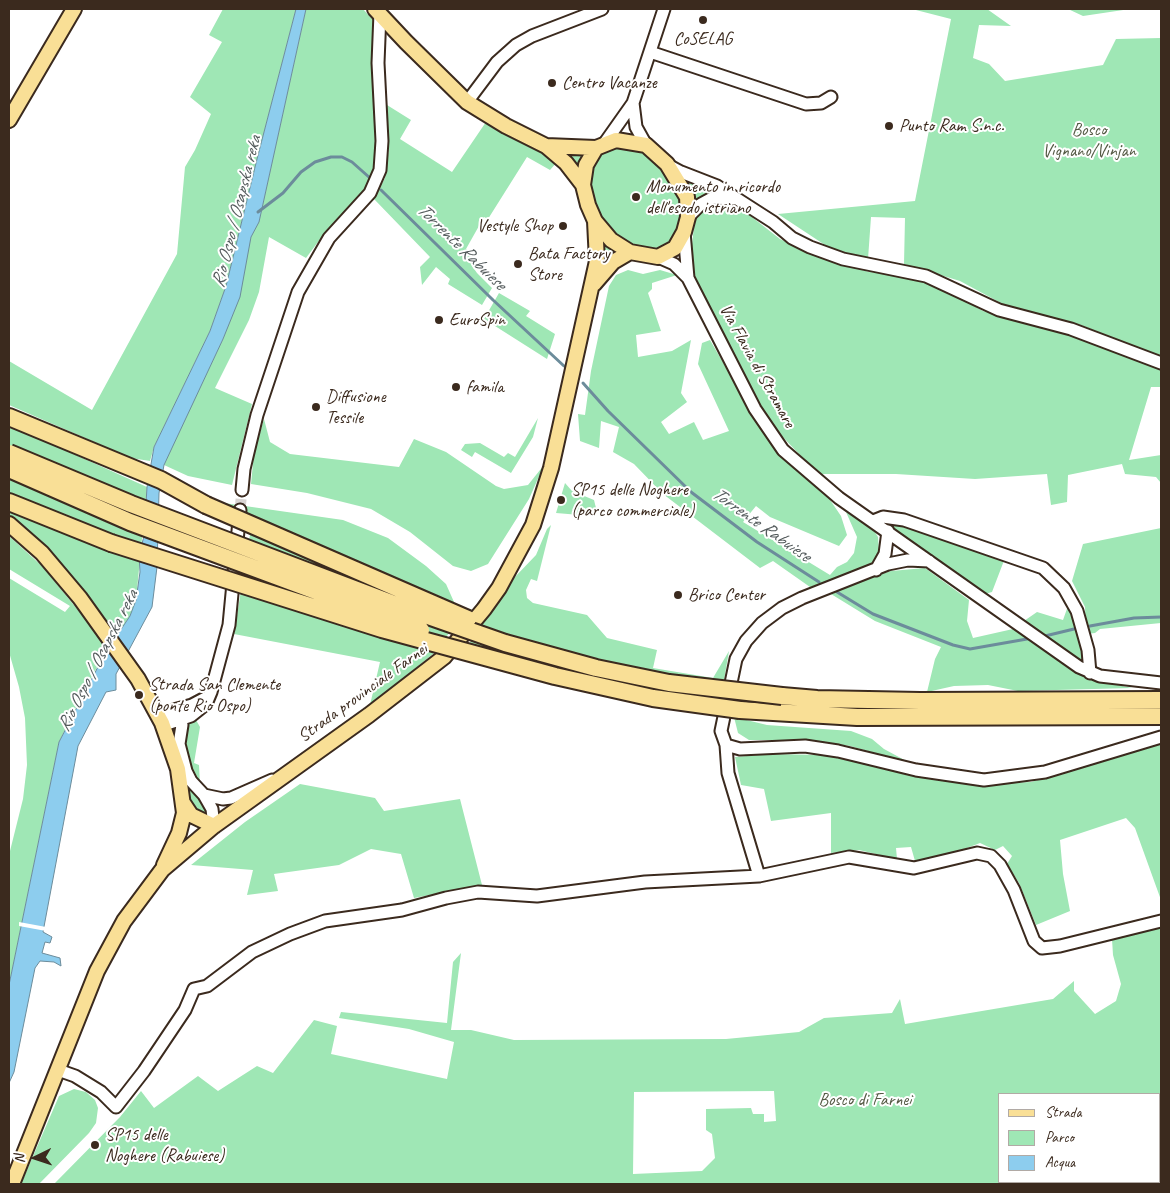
<!DOCTYPE html>
<html>
<head>
<meta charset="utf-8">
<style>
	body { margin:0 }
	#map { position:relative; width:1170px; height:1193px; overflow:hidden; background:#fff; font-family:Caveat,sans-serif }
	canvas { display:block }
	.frame { position:absolute; inset:0; border:10px solid #3b2a1e; pointer-events:none }
	.legend { position:absolute; left:998px; top:1093px; width:162px; height:90px; box-sizing:border-box; background:#fff; border:1px solid #b1aaa5; margin:0; padding:6px 9px; list-style:none; font-size:15px; color:#3b2a1e }
	.legend li { display:flex; align-items:center; gap:10px; height:25px }
	.legend b { width:25px; border:1px solid #b1aaa5 }
	.north { position:absolute; left:10px; top:1133px; width:50px; height:50px; -webkit-text-stroke:4px #fff; paint-order:stroke; rotate:266deg; font-size:14px; font-weight:700; line-height:20px; text-align:center; color:#3b2a1e }
	.north::after { content:''; display:block; margin:auto; width:18px; height:22px; background:#3b2a1e; clip-path:polygon(50% 0,100% 100%,50% 72%,0 100%) }
</style>
</head>
<body>
<div id="map">
<canvas width="1170" height="1193"></canvas>
<div class="frame"></div>
<ul class="legend">
<li><b style="height:6px;background:#f9df96"></b>Strada</li>
<li><b style="height:14px;background:#9fe7b5"></b>Parco</li>
<li><b style="height:14px;background:#8dcdee"></b>Acqua</li>
</ul>
<div class="north">N</div>
</div>
<script>
const ctx = document.querySelector('canvas').getContext('2d');
ctx.lineJoin = 'round';
function fill(path, color) {
  ctx.fillStyle = color;
  ctx.fill(path, 'evenodd');
}
function toPath(rows) {
  const path = new Path2D();
  for (const r of rows) {
    path.moveTo(r[0], r[1]);
    for (let i = 2; i < r.length; i += 2) path.lineTo(r[i], r[i + 1]);
  }
  return path;
}
function trace(path, color, width, dash) {
  ctx.strokeStyle = color;
  ctx.lineWidth = width;
  ctx.lineCap = dash ? 'butt' : 'round';
  ctx.setLineDash(dash || []);
  ctx.stroke(path);
}
function write(font, color, halo, rows, align = 'center') {
  ctx.font = font + ' Caveat,sans-serif';
  ctx.lineWidth = 4;
  ctx.setLineDash([]);
  ctx.textBaseline = 'middle';
  ctx.strokeStyle = halo;
  ctx.fillStyle = color;
  for (const [text, x, y, turn = 0] of rows) {
    ctx.save();
    ctx.translate(x, y);
    ctx.rotate((+turn || 0) * Math.PI / 180);
    ctx.textAlign = isNaN(turn) ? turn : align;
    if (halo) ctx.strokeText(text, 0, 0);
    ctx.fillText(text, 0, 0);
    ctx.restore();
  }
}
fill(toPath([
	[223,9,296,9,257,159,226,286,210,331,154,447,150,461,131,458,9,405,9,361,92,410,177,254,185,167,195,150,211,114,190,97,222,42,209,35],
	[306,9,363,9,374,21,372,66,376,169,367,191,324,234,306,258,269,237,259,292,249,320,215,388,252,404,232,485,188,476,164,465,168,452,223,339,251,236,259,221],
	[912,9,987,9,1011,26,979,25,973,58,989,64,1005,81,1103,65,1116,39,1161,38,1161,357,1081,325,1012,309,960,281,904,264,905,218,871,217,868,259,828,247,778,214,915,201,951,19],
	[1068,9,1130,9,1083,16],
	[387,105,411,120,400,139,452,172,486,122,546,153,557,162,550,170,527,157,488,219,484,217,466,249,472,254,472,266,477,273,492,288,482,305,448,284,450,279,436,267,422,285,420,267,430,257,374,199,385,178,389,148],
	[612,146,629,146,646,154,668,173,678,192,682,208,681,225,674,243,646,251,625,242,604,223,589,189,591,165,597,155],
	[561,153,584,154,577,169],
	[685,179,717,191,694,205,693,193],
	[726,202,748,214,780,239,821,258,869,272,905,275,950,292,983,311,1018,319,1067,334,1161,370,1161,387,1151,387,1129,460,1161,455,1161,483,1156,477,1125,474,1122,464,1068,475,1067,502,1051,505,1047,474,975,479,896,474,818,474,779,433,751,393,695,278,691,253,695,218,707,209],
	[603,244,617,254,602,264],
	[628,270,643,274,660,270,677,275,652,283,652,289,648,293,661,331,636,335,638,357,672,351,691,340,681,393,687,402,661,422,669,434,694,422,703,440,729,431,698,364,702,343,710,340,768,440,789,464,824,491,841,516,847,535,839,546,770,517,756,506,743,522,830,575,837,567,847,562,854,553,857,537,846,512,873,529,878,537,879,551,869,567,810,587,773,561,760,568,663,494,634,464,613,452,619,427,601,421,599,448,580,441,578,414,585,415,591,371,609,286,616,275],
	[499,293,530,311,526,316,555,334,547,359,484,319],
	[538,418,533,437,511,473,475,452,472,457,461,450,465,444,480,443,504,457,508,453,515,457],
	[264,419,270,442,290,454,399,467,414,439,446,452,496,486,504,489,528,485,544,465,529,499,488,564,471,571,453,566,410,532,371,509,307,493,251,484,254,453],
	[9,425,147,487,136,600,130,616,107,649,84,691,59,742,9,985,9,855,23,799,27,765,25,718,19,687,9,652,9,578,65,612,70,606,9,569,9,536,43,567,90,625,101,625,106,621,39,543,9,516,9,509,111,543,114,535,9,494],
	[565,483,572,491,594,500,597,512,592,516,556,513],
	[217,502,343,520,388,538,426,566,446,584,454,602,455,620,450,632,433,654,370,705,380,662,234,634,253,516],
	[900,522,1005,558,992,592,985,594,888,524],
	[551,525,537,581,531,579,526,590,527,598,533,603,587,615,607,638,657,650,653,668,713,678,729,651,718,715,579,688,461,656,513,579,536,555,547,529],
	[1161,528,1161,623,1100,629,1095,633,1086,634,1085,607,1072,581,1083,544],
	[925,568,969,600,967,621,973,638,1013,629,1072,670,1094,680,1132,688,1018,691,988,685,954,686,927,692,935,659,941,647,875,621,831,594,848,585,891,571],
	[1068,606,1085,653,1083,659,1079,660,1024,621,1037,612,1063,620],
	[734,717,767,725,851,731,872,739,884,749,910,763,850,746,810,740,749,740,738,733],
	[194,720,196,720,200,727,194,763,199,765,200,785,192,773,184,747,185,727],
	[1161,744,1161,900,1135,828,1126,818,1060,840,1063,874,1070,911,1036,925,1019,883,1007,864,1012,856,1003,846,995,850,980,843,954,853,915,861,911,847,896,848,897,859,859,850,831,853,831,813,771,821,764,789,741,785,735,757,770,754,824,755,985,784,1031,782],
	[185,783,202,799,208,812,207,816,190,808],
	[300,784,375,798,384,811,460,799,482,885,414,898,401,854,371,849,339,865,274,874,278,891,247,895,253,870,191,865,245,822],
	[1161,928,1161,1184,54,1184,120,1117,141,1091,154,1108,198,1076,218,1091,257,1066,273,1073,314,1020,337,1026,331,1054,447,1079,454,1042,409,1029,339,1018,341,1012,447,1023,453,962,461,953,451,1030,471,1030,514,1040,726,1039,799,1032,824,1018,892,1013,900,999,905,1024,1053,999,1074,981,1074,991,1095,1014,1116,1001,1121,984,1113,955,1112,939],
	[774,1091,776,1121,764,1122,764,1114,753,1114,751,1108,706,1109,706,1130,712,1134,715,1158,702,1171,633,1174,634,1092],
	[999,1094,1159,1094,1159,1182,999,1182],
	[74,1089,86,1092,95,1100,98,1108,96,1123,89,1133,39,1184,21,1184,59,1096]
]), '#9fe7b5');
const water = toPath([
	[296,9,306,9,259,222,251,237,240,297,223,339,164,465,159,493,157,567,152,607,116,674,116,690,106,692,78,746,43,932,52,937,50,943,45,942,42,953,60,958,61,966,54,962,40,961,35,968,14,1072,9,1083,9,985,59,742,101,661,97,652,98,651,103,656,130,616,136,600,140,572,139,555,144,536,147,487,154,447,210,331,226,286,257,159,296,9]
]);
fill(water, '#8dcdee');
trace(water, '#6c8c9b', 1);
fill(toPath([
	[19,922,46,927,46,931,19,926]
]), '#fff');
trace(toPath([
	[381,190,493,300,564,366],
	[258,212,283,193,301,172,315,162,331,157,342,157,352,162,370,178],
	[583,383,608,411,691,492,757,542,819,582],
	[837,592,873,614,953,645,970,649,1027,639],
	[1090,626,1134,618,1161,617],
	[1045,636,1074,629]
]), '#6c8c9b', 3);
trace(toPath([
	[240,510,242,490]
]), '#d8d4d2', 11, [11, 5.5]);
const minor = toPath([
	[650,52,806,104,821,103,831,97],
	[467,102,497,62,516,45,532,36,602,9],
	[633,103,636,127,646,145],
	[604,144,633,103,664,9],
	[668,165,681,172,717,186,773,222,792,238,810,247,843,259,926,276,999,310,1071,329,1161,363],
	[688,217,701,204,712,198,734,199],
	[684,232,688,278,755,409,783,450,839,498,1079,667,1100,676,1161,683],
	[658,257,674,264,688,278],
	[242,490,244,469,257,415,298,292,329,238,370,193,380,170,382,141,378,63,380,13],
	[873,521,883,517,904,520,1043,568,1064,588,1077,611,1088,650,1090,673],
	[929,561,908,560,888,564,802,598,782,608,762,623,746,641,736,659,721,731,726,745,740,749,805,746,838,751,916,770,984,780,1045,772,1161,737],
	[876,570,885,554,888,531],
	[209,696,192,705,170,711,162,723,170,723,191,716,206,704,211,692,229,625,240,510],
	[178,714,182,725,179,744,186,771,191,781,204,795,223,799,231,798,272,780],
	[726,745,728,773,759,876],
	[204,795,212,809,214,826],
	[58,1070,75,1076,101,1092,116,1107,144,1071,185,1010,194,989,207,986,252,952,290,934,325,921,402,910,446,898,478,892,537,896,645,882,759,876,849,857,914,868,977,853,991,856,1000,865,1014,890,1034,941,1042,948,1060,946,1161,921]
]);
const major = toPath([
	[375,9,406,42,467,102,506,126,546,146,566,163,583,185],
	[9,120,74,9],
	[616,140,646,145,667,164,687,197,688,217,684,232,675,248,658,257,630,252,611,240,595,221,588,205,583,185,586,165,596,148,616,140],
	[546,146,596,148],
	[594,284,613,262,630,252],
	[9,524,42,553,80,598,138,679,162,723,178,769,184,813,179,833,164,865],
	[183,803,191,815,214,826],
	[12,1184,97,971,124,921,162,870,214,826,369,715,444,657,484,609,499,588,533,525,551,468,597,261,595,221]
]);
const highway = toPath([
	[9,417,161,480,206,505],
	[9,502,111,543],
	[782,696,817,699,920,701,1161,700],
	[740,710,857,717,1161,716]
]);
trace(minor, '#3b2a1e', 15);
trace(major, '#3b2a1e', 18);
trace(highway, '#3b2a1e', 20);
trace(minor, '#fff', 11);
trace(major, '#f9df96', 14);
trace(highway, '#f9df96', 16);
const highwayBridge = toPath([
	[9,453,131,504,391,603,505,643,596,668,669,683,782,696],
	[9,469,130,522,421,630],
	[206,505,468,619],
	[111,543,382,629,555,676,653,698,740,710]
]);
trace(highwayBridge, '#3b2a1e', 20, []);
trace(highwayBridge, '#f9df96', 16);
for (const [x, y, r, color] of [
	[703,20,5,"#3b2a1e"],
	[552,83,5,"#3b2a1e"],
	[889,126,5,"#3b2a1e"],
	[636,197,5,"#3b2a1e"],
	[563,226,5,"#3b2a1e"],
	[518,264,5,"#3b2a1e"],
	[439,320,5,"#3b2a1e"],
	[456,387,5,"#3b2a1e"],
	[316,407,5,"#3b2a1e"],
	[561,500,5,"#3b2a1e"],
	[678,595,5,"#3b2a1e"],
	[139,695,5,"#3b2a1e"],
	[95,1145,5,"#3b2a1e"]
]) {
  const dot = new Path2D();
  dot.arc(x, y, r, 0, 2 * Math.PI);
  ctx.fillStyle = color;
  ctx.fill(dot);
  trace(dot, '#fff', 2);
}
write('18px', '#3b2a1e', '#fff', [
	["CoSELAG",703,39,"center"],
	["Centro Vacanze",562,83],
	["Punto Ram S.n.c.",899,126],
	["Monumento in ricordo",646,187],
	["dell'esodo istriano",646,208],
	["Vestyle Shop",553,226,"right"],
	["Bata Factory",528,254],
	["Store",528,275],
	["EuroSpin",449,320],
	["famila",466,387],
	["Diffusione",326,397],
	["Tessile",326,418],
	["SP15 delle Noghere",571,490],
	["(parco commerciale)",571,511],
	["Brico Center",688,595],
	["Strada San Clemente",149,685],
	["(ponte Rio Ospo)",149,706],
	["SP15 delle",105,1135],
	["Noghere (Rabuiese)",105,1156]
], 'left');
write('18px', '#545944', '#fff', [
	["Bosco",1089,130],
	["Vignano/Vinjan",1089,151],
	["Bosco di Farnei",865,1100]
]);
write('18px', '#3b2a1e', '#fff', [
	["Via Flavia di Stramare",757,366,61],
	["Strada provinciale Farnei",363,693,-36]
]);
write('italic 19px', '#545b5c', '#fff', [
	["Rio Ospo / Osapska reka",237,212,-76],
	["Torrente Rabuiese",461,247,44],
	["Torrente Rabuiese",761,525,35],
	["Rio Ospo / Osapska reka",98,661,-63]
]);
</script>
</body>
</html>
